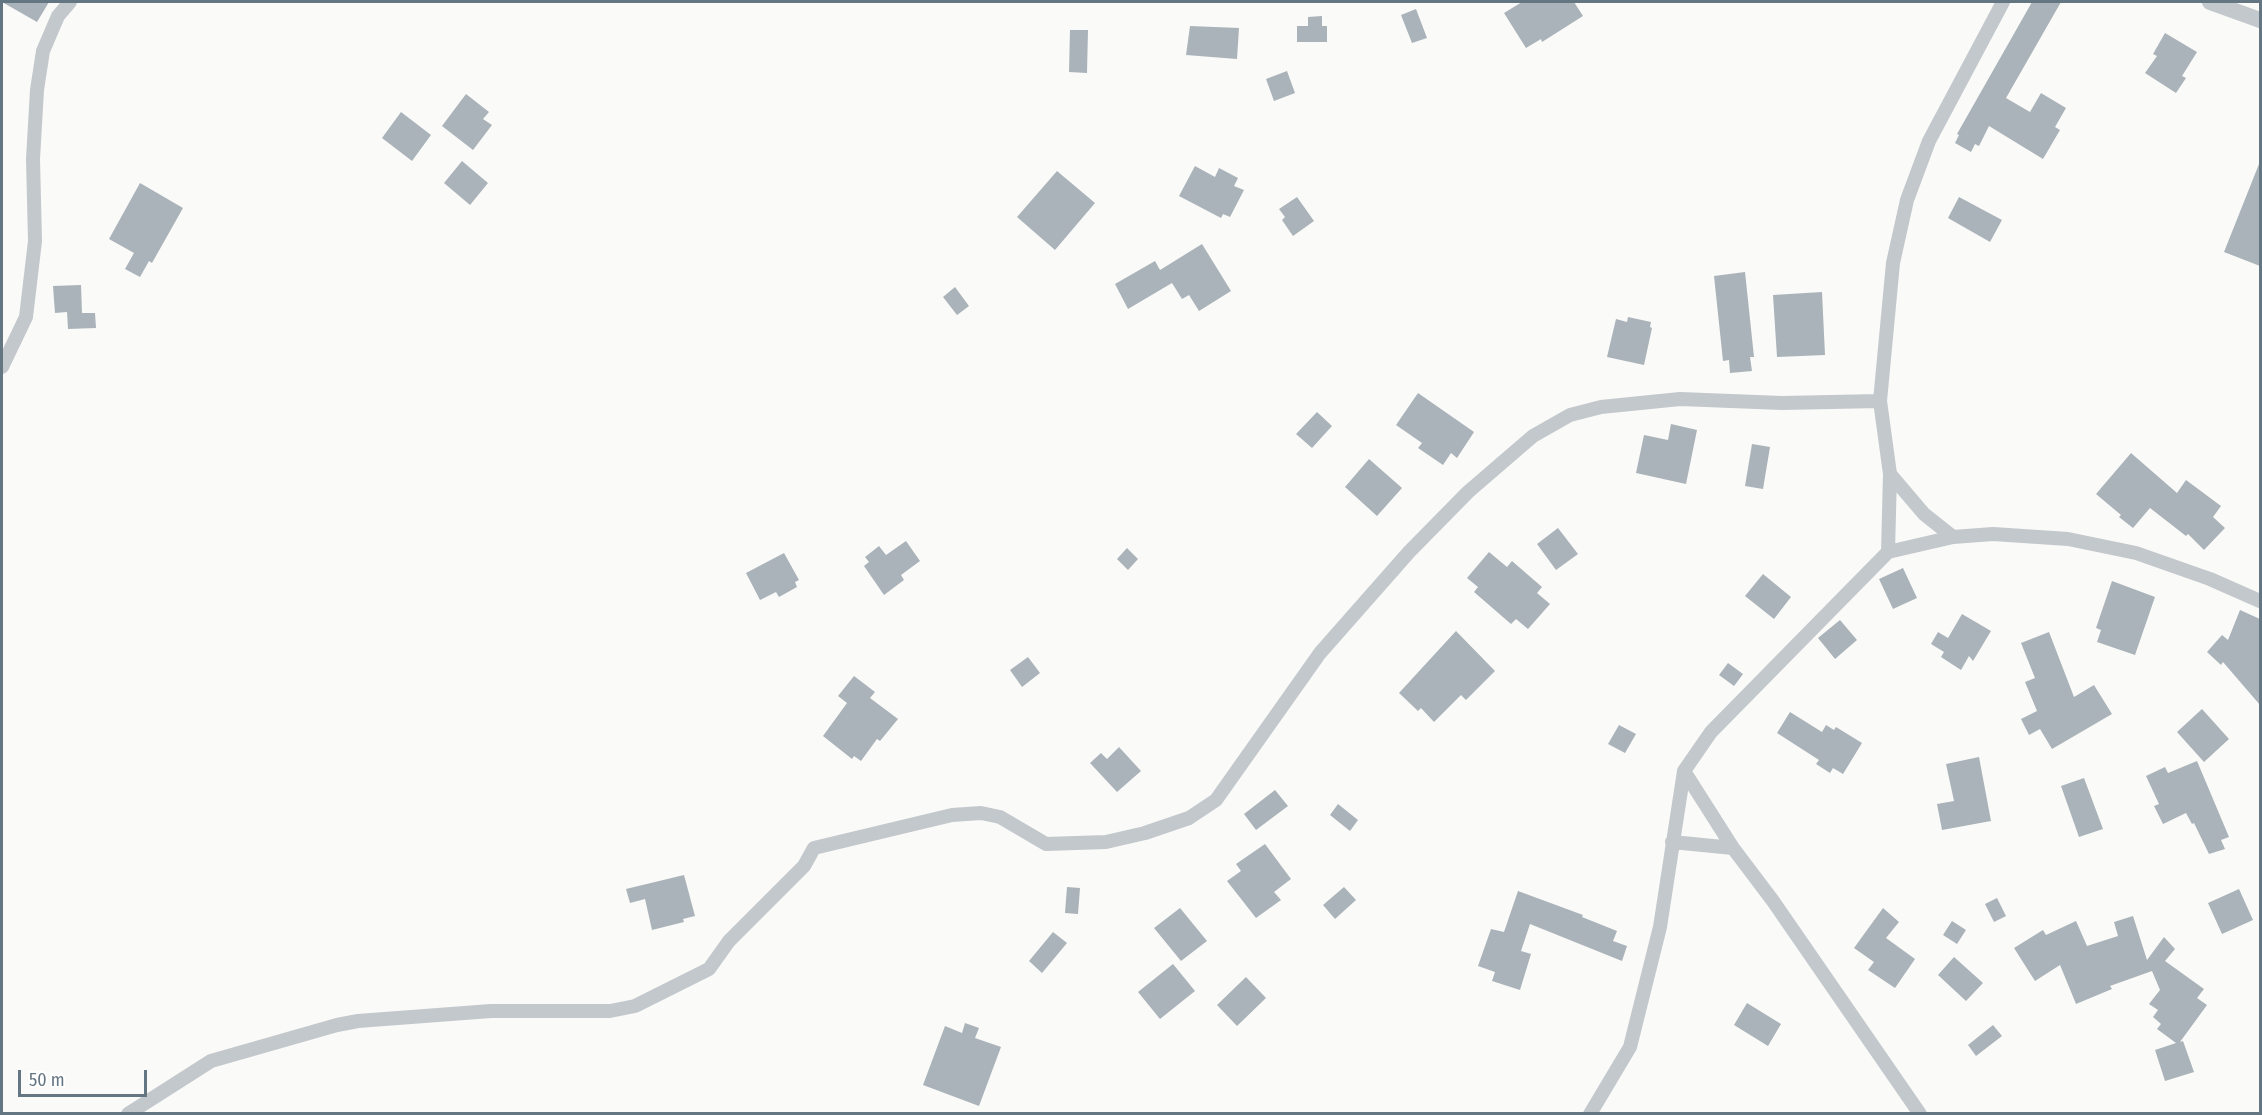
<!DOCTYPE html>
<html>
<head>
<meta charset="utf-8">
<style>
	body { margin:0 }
	#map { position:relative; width:2262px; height:1115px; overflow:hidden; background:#fafaf8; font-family:"Fira Sans Condensed",sans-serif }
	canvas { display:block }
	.frame { position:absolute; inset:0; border:3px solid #657683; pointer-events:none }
	.scale { position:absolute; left:18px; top:1070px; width:129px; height:27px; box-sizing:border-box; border:3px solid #657683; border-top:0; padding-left:8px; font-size:18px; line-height:21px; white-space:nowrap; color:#657683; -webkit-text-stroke:4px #fff; paint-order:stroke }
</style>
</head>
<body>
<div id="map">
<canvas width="2262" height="1115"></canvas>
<div class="frame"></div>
<div class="scale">50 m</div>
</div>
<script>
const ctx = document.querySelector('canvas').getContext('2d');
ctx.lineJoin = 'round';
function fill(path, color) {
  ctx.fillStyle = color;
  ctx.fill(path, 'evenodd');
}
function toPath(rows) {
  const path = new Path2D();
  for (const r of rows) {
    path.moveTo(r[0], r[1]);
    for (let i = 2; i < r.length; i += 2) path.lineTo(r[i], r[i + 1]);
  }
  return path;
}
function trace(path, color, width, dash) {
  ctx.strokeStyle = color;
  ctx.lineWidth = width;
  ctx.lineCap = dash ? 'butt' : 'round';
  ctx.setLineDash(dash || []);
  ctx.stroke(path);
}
fill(toPath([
	[2,2,49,2,37,22],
	[1522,2,1574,2,1583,16,1542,42,1541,39,1526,48,1504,13],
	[2032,2,2061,2,2006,98,2030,112,2041,93,2066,108,2055,127,2060,130,2043,159,1989,126,1979,146,1975,144,1971,152,1955,143,1959,135,1957,134],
	[1416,9,1427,38,1412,43,1401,15],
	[1322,16,1322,26,1327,26,1327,42,1297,42,1297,26,1308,26,1308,17],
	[1190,26,1239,28,1237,59,1186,55],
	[1070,30,1088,30,1087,73,1069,72],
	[2165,33,2197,52,2182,76,2186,78,2176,93,2145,73,2157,56,2153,54],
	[1287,71,1295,93,1274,101,1266,79],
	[466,94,489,112,483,119,492,125,473,150,442,126],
	[401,112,431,135,412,161,382,138],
	[462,161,488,183,470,205,444,183],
	[2259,164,2260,165,2260,266,2224,252],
	[1195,166,1215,177,1219,168,1238,178,1234,186,1244,190,1230,217,1223,214,1221,218,1179,196],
	[1057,171,1095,203,1055,250,1017,217],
	[140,183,183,208,152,263,149,261,140,277,125,269,134,253,109,239],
	[1297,197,1314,221,1293,236,1282,220,1285,217,1279,209],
	[1959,197,2002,220,1990,242,1948,218],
	[1202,244,1231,291,1199,311,1189,295,1182,299,1172,283,1128,309,1115,284,1155,261,1160,270],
	[1745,272,1754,357,1750,357,1752,371,1730,373,1729,360,1723,361,1714,276],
	[81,285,82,313,95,313,96,328,68,329,67,312,55,313,53,286],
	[955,287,969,306,957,315,943,297],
	[1822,292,1825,355,1777,357,1773,295],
	[1628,317,1651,322,1650,327,1652,328,1644,365,1607,357,1616,319,1627,322],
	[1418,393,1474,432,1457,458,1451,453,1443,465,1418,448,1422,443,1396,425],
	[1317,412,1332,426,1312,448,1296,434],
	[1671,424,1697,430,1686,484,1636,473,1644,435,1668,440],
	[1752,444,1770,447,1763,489,1745,486],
	[2131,453,2177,493,2186,480,2221,506,2213,517,2225,528,2204,550,2188,534,2186,536,2150,508,2133,528,2119,517,2121,515,2096,494],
	[1369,459,1402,488,1377,516,1345,487],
	[1558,528,1578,554,1556,570,1537,544],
	[906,541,920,561,901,575,904,580,884,595,864,566,869,562,865,557,879,546,886,555],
	[1127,548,1138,559,1128,570,1117,559],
	[1489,552,1507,567,1512,561,1542,587,1537,593,1550,604,1528,629,1516,619,1511,624,1474,592,1478,587,1467,578],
	[784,553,799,580,795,582,797,587,779,597,776,592,760,600,746,573],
	[1903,568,1917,598,1893,609,1879,579],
	[1763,574,1791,597,1774,619,1745,596],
	[2112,581,2155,597,2135,655,2097,642,2101,630,2096,628],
	[2240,610,2260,619,2260,705,2223,662,2221,665,2207,652,2222,635,2228,640],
	[1962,614,1991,631,1973,661,1969,656,1961,670,1941,657,1944,652,1931,644,1938,632,1948,638],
	[1840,620,1857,640,1835,659,1818,638],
	[1456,631,1495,671,1466,700,1461,695,1434,722,1421,708,1418,711,1399,693],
	[2049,632,2074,697,2094,685,2112,714,2052,749,2040,729,2029,735,2021,719,2037,711,2025,682,2035,678,2021,643],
	[1028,657,1040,673,1022,687,1010,670],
	[1728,663,1743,674,1734,686,1719,675],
	[854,676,875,692,870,698,898,719,880,741,877,739,861,761,854,756,852,759,823,736,847,703,838,696],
	[2202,709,2229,739,2204,762,2177,732],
	[1790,712,1822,732,1826,725,1834,730,1836,727,1862,743,1843,774,1833,768,1830,773,1816,764,1819,760,1777,733],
	[1619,725,1636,734,1625,753,1608,744],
	[1119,747,1141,771,1117,792,1090,763,1101,753,1107,759],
	[1979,757,1991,821,1942,830,1937,804,1954,801,1946,764],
	[2197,761,2229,837,2221,840,2225,849,2209,854,2194,823,2192,824,2186,813,2163,824,2154,806,2159,804,2146,776,2165,767,2168,773],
	[2084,778,2103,829,2079,837,2061,786],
	[1275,790,1288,806,1256,830,1244,814],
	[1338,804,1358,820,1350,831,1330,815],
	[1265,844,1291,879,1274,892,1281,900,1256,918,1227,881,1241,871,1236,864],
	[684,875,695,916,683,919,684,922,652,930,645,899,630,903,626,889],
	[1067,887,1080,888,1078,914,1065,913],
	[1344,887,1356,900,1335,919,1323,905],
	[2239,889,2253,920,2222,934,2208,903],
	[1518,891,1583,915,1582,917,1617,931,1613,941,1627,946,1622,961,1530,924,1521,951,1531,954,1520,990,1492,981,1495,972,1478,966,1491,929,1504,932],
	[1997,898,2006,916,1994,922,1985,904],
	[1180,908,1207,941,1181,961,1154,928],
	[1883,908,1899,922,1886,938,1915,959,1895,988,1868,970,1874,962,1854,948],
	[2133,916,2147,960,2164,937,2175,949,2165,961,2204,989,2197,998,2207,1005,2180,1042,2183,1041,2194,1072,2165,1081,2155,1050,2176,1043,2157,1029,2161,1024,2153,1017,2158,1010,2149,1004,2160,990,2152,971,2110,986,2112,989,2076,1004,2060,965,2035,981,2014,948,2043,930,2046,935,2076,921,2087,946,2118,936,2114,922],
	[1952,921,1966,930,1957,944,1943,935],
	[1053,932,1067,943,1042,973,1029,961],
	[1954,957,1983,983,1966,1001,1938,975],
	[1173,964,1195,991,1160,1019,1138,992],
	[1246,977,1266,998,1237,1026,1217,1005],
	[1747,1003,1781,1024,1768,1046,1734,1025],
	[965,1023,979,1028,975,1038,1001,1047,979,1106,923,1085,945,1026,962,1033],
	[1993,1025,2002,1036,1976,1056,1968,1045]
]), '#aab3b9');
trace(toPath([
	[2,367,26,317,35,241,33,159,37,90,43,51,58,16,70,2],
	[1890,474,1924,514,1953,537],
	[1888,552,1890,474,1880,401,1893,263,1907,200,1929,141,2003,2],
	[1684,771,1733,848,1773,901,1920,1114],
	[1672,842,1733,848],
	[128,1114,211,1061,337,1025,358,1021,491,1011,610,1011,635,1006,709,969,729,941,804,866,814,848,952,815,981,813,1000,817,1046,844,1106,842,1145,833,1189,818,1216,800,1320,653,1409,552,1468,492,1533,436,1570,415,1601,407,1680,399,1782,403,1880,401],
	[1590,1114,1630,1047,1660,927,1684,771,1711,732,1888,552,1953,537,1993,534,2068,539,2136,553,2210,579,2260,601]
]), '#c3c8cc', 14);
trace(toPath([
	[2210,2,2260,20]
]), '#c3c8cc', 16);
</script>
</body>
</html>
